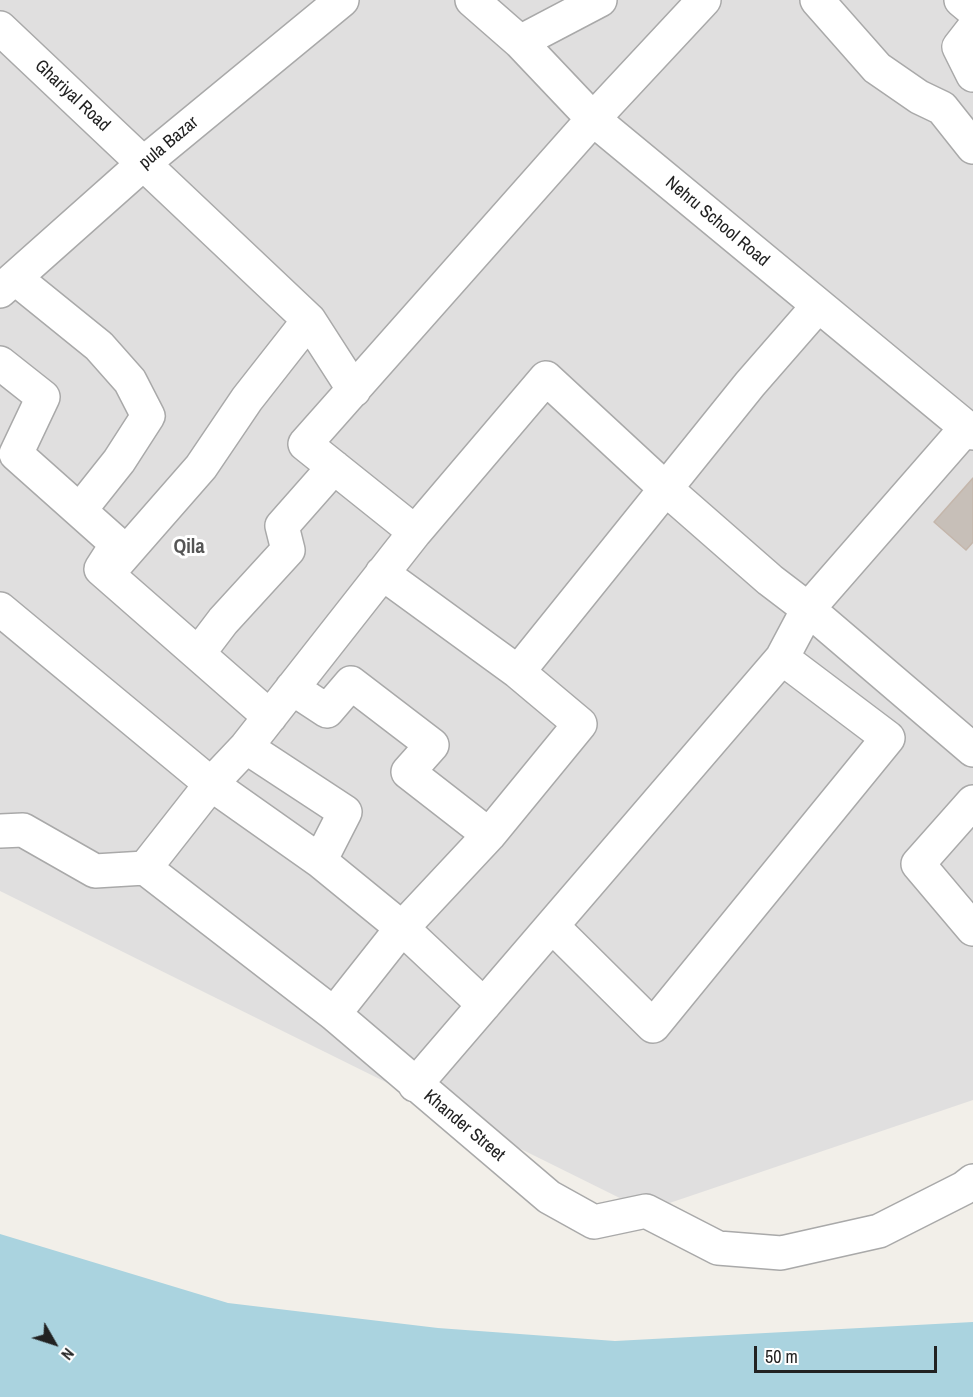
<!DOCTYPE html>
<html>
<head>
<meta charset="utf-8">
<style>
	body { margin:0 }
	#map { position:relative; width:973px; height:1397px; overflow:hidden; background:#f2efe9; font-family:"Archivo Narrow",sans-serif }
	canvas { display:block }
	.north { position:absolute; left:24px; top:1313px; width:60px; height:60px; -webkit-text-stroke:4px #fff; paint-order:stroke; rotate:129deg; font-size:16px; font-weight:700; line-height:24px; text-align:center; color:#222 }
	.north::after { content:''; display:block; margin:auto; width:21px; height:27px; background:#222; clip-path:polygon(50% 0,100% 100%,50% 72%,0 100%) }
	.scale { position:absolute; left:754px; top:1346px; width:183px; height:27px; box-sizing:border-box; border:3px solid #222; border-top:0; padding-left:8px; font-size:18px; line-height:21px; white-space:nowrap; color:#222; -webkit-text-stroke:4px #fff; paint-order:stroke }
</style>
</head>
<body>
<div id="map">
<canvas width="973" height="1397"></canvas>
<div class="north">N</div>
<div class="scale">50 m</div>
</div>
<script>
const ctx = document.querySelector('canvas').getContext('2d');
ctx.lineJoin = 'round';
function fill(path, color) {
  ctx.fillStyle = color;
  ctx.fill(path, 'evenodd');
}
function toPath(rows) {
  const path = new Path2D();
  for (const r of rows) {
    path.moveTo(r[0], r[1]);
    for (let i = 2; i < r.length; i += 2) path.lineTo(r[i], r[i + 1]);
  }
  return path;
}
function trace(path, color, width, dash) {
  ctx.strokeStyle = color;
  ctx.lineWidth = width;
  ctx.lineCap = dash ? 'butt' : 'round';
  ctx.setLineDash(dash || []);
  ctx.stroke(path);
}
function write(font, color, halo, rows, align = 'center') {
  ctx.font = font + ' "Archivo Narrow",sans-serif';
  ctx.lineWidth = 6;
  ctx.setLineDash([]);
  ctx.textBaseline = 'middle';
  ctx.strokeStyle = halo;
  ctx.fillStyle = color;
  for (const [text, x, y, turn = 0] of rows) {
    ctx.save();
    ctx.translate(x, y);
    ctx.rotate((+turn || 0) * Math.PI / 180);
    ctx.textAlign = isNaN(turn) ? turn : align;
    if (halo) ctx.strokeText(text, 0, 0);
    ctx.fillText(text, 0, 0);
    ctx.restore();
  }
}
fill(toPath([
	[0,0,973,0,973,1100,646,1211,0,891]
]), '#e0dfdf');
fill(toPath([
	[0,1234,228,1303,438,1328,615,1341,973,1322,973,1397,0,1397]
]), '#aad3df');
const building = toPath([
	[973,478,973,542,966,550,934,522,973,478]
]);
fill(building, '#c7bfb8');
trace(building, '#c4b6ab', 1.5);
const minor = toPath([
	[472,0,520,42,593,119,973,433],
	[817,0,877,68,919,97,942,108,973,147],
	[961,0,973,10],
	[0,28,309,320,354,390],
	[973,29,959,47,973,75],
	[520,42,600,0],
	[15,278,99,346,130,381,148,416,119,461,80,510],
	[0,291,144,163,342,0],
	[0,363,43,397,16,454,117,544,101,569,270,717],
	[415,532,305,444,593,119,704,0],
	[110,571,201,467,247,399,309,320],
	[382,573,518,672],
	[0,609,211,784,320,861,402,928,484,1005],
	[198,654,223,621,288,550,282,526,334,467],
	[292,688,327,711,351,683,432,745,408,772,489,835],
	[246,747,345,812,320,861],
	[973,802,918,864,973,929],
	[0,831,23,830,95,871,145,868,334,1014,549,1197,594,1222,646,1211,718,1248,781,1253,879,1231,964,1188,973,1181],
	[145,868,211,784,246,747,415,532,546,378,666,489,770,580,808,609,973,750],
	[552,926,653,1026,888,738,782,658],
	[334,1014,402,928,489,835,580,724,518,672,750,384,818,306],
	[415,1085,782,658,808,609,966,428]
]);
trace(minor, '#a9a9a9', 36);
trace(minor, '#fff', 33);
write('18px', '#222', '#fff', [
	["Ghariyal Road",72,96,43],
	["pula Bazar",169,143,-40],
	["Nehru School Road",717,222,40],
	["Khander Street",464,1126,40]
]);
write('bold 20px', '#555', '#fff', [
	["Qila",189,548]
]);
</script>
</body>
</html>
